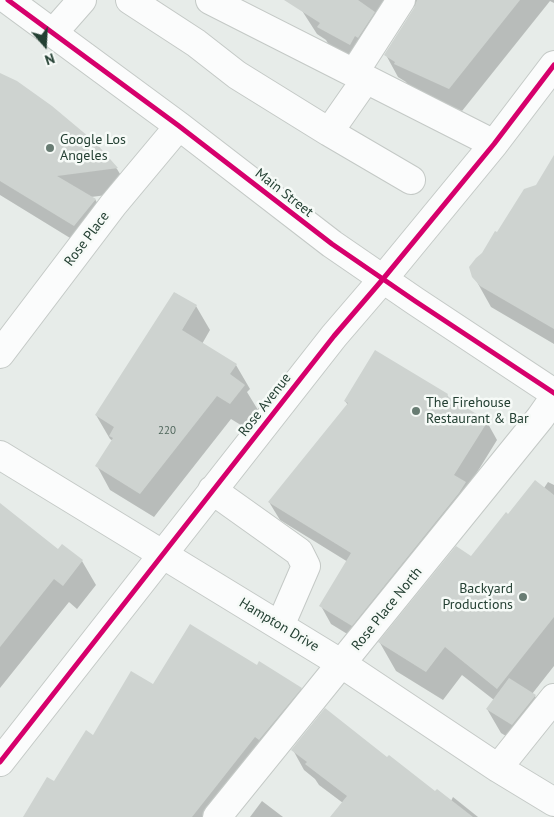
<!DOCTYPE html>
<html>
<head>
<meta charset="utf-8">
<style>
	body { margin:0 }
	#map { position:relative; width:554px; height:817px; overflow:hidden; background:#e7ece9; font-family:"PT Sans",sans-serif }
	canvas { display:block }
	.north { position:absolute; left:20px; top:20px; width:50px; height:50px; -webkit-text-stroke:4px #f6faf7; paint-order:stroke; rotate:161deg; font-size:14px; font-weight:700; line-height:20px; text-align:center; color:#244033 }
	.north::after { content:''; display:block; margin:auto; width:18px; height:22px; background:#244033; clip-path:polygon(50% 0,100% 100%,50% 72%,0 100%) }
</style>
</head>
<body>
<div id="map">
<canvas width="554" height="817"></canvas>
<div class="north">N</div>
</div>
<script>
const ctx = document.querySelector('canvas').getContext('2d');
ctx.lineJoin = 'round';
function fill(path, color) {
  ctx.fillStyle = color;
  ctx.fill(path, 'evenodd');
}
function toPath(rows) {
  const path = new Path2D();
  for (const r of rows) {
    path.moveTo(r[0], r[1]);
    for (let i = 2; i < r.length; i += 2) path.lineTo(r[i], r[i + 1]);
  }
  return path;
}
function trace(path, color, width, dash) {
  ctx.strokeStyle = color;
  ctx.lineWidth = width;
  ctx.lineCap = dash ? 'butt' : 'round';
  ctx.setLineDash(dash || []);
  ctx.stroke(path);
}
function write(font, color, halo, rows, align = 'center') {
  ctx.font = font + ' "PT Sans",sans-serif';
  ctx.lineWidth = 5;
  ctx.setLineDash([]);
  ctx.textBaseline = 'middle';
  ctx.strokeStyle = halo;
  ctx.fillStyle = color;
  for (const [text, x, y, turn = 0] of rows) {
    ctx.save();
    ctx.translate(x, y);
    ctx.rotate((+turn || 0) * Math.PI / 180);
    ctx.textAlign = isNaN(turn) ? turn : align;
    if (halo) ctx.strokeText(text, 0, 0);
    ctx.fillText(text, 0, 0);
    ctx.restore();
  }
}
fill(toPath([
	[303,0,554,0,554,3,550,1,462,111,408,86,406,82,398,77,386,55,416,6,407,8,362,66,331,49,326,40,317,34,299,6],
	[0,75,94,143,117,169,131,192,91,197,95,199,108,223,88,249,0,195],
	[554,166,554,344,491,307,477,282,471,267],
	[175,293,196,306,210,330,202,344,236,365,250,389,247,392,258,410,244,427,231,419,154,517,110,490,97,466,113,441,110,439,96,415],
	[447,395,450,399,487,422,497,440,468,487,362,643,331,624,321,606,348,562,280,520,269,502,348,405,345,401],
	[548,482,554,485,554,666,532,694,535,696,549,720,526,748,501,733,487,709,494,700,462,675,443,700,396,671,380,643,471,557,508,515,544,488],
	[0,506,58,551,62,545,82,561,96,585,77,609,69,602,0,688],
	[257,667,301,688,312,707,216,817,25,817,94,736,154,686],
	[293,750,388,758,435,793,451,801,453,797,478,817,332,817,343,803,319,785,315,779,304,770],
	[262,801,283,817,250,817]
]), '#0003');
fill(toPath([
	[284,0,358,0,375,12,358,38,355,36,350,45,317,27,320,23],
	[417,0,520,0,449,89,394,64,395,62,384,55,414,8],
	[0,73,17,81,52,106,95,142,118,168,57,176,96,199,74,226,0,181],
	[554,155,554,329,480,286,472,277,469,267,476,258,482,253,495,231,497,232,524,189,536,185],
	[174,292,197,305,182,330,237,364,230,374,245,385,230,404,217,396,140,494,95,466,113,438,109,436,114,427,95,415],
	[375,350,448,394,447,396,488,421,454,475,466,482,459,493,352,626,319,606,351,553,268,502,348,403,344,401],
	[535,480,554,495,554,617,497,689,445,647,426,672,378,642,456,546,471,556,506,512,508,514],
	[0,503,58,549,62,544,83,560,63,586,54,579,0,647],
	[190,624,257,665,259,661,302,688,259,740,255,737,192,817,23,817,47,777,54,781,86,730,93,735,131,671,153,684],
	[509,678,536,695,512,725,486,709],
	[325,708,387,757,389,755,435,791,437,789,473,817,330,817,347,796,305,764,307,762,291,750]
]), '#ced3d0');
const minor = toPath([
	[8,0,179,126,332,244,415,301,554,393],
	[130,0,196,43,237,75,329,132,411,180],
	[210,0,494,144],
	[53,33,82,0],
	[354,73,401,0],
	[329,132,366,79],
	[0,354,113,205,179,126],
	[0,455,342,664,498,768,554,802],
	[212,490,299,552,306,566,280,626],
	[0,762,334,336,383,279,494,144,554,65],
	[498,768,554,698],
	[217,817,540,418,554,398]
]);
trace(minor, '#c4c9c6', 30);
trace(minor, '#fbfcfc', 28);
trace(toPath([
	[8,0,179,126,332,244,415,301,554,393],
	[0,762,334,336,383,279,494,144,554,65]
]), '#d6006c', 5);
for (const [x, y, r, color] of [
	[50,148,5,"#687c73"],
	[416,411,5,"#687c73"],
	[523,597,5,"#687c73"]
]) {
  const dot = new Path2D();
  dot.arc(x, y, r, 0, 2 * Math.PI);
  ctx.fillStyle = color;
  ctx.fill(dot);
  trace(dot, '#f6faf7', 2);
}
write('11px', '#4f665b', null, [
	["220",167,431]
]);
write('14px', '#244033', '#f6faf7', [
	["Google Los",60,140],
	["Angeles",60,156],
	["The Firehouse",426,403],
	["Restaurant & Bar",426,419],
	["Backyard",513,589,"right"],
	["Productions",513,605,"right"]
], 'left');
write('14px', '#244033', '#f6faf7', [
	["Main Street",284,193,38],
	["Rose Place",87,239,-53],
	["Rose Avenue",265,405,-52],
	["Rose Place North",387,609,-51],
	["Hampton Drive",279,625,31]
]);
</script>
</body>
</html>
